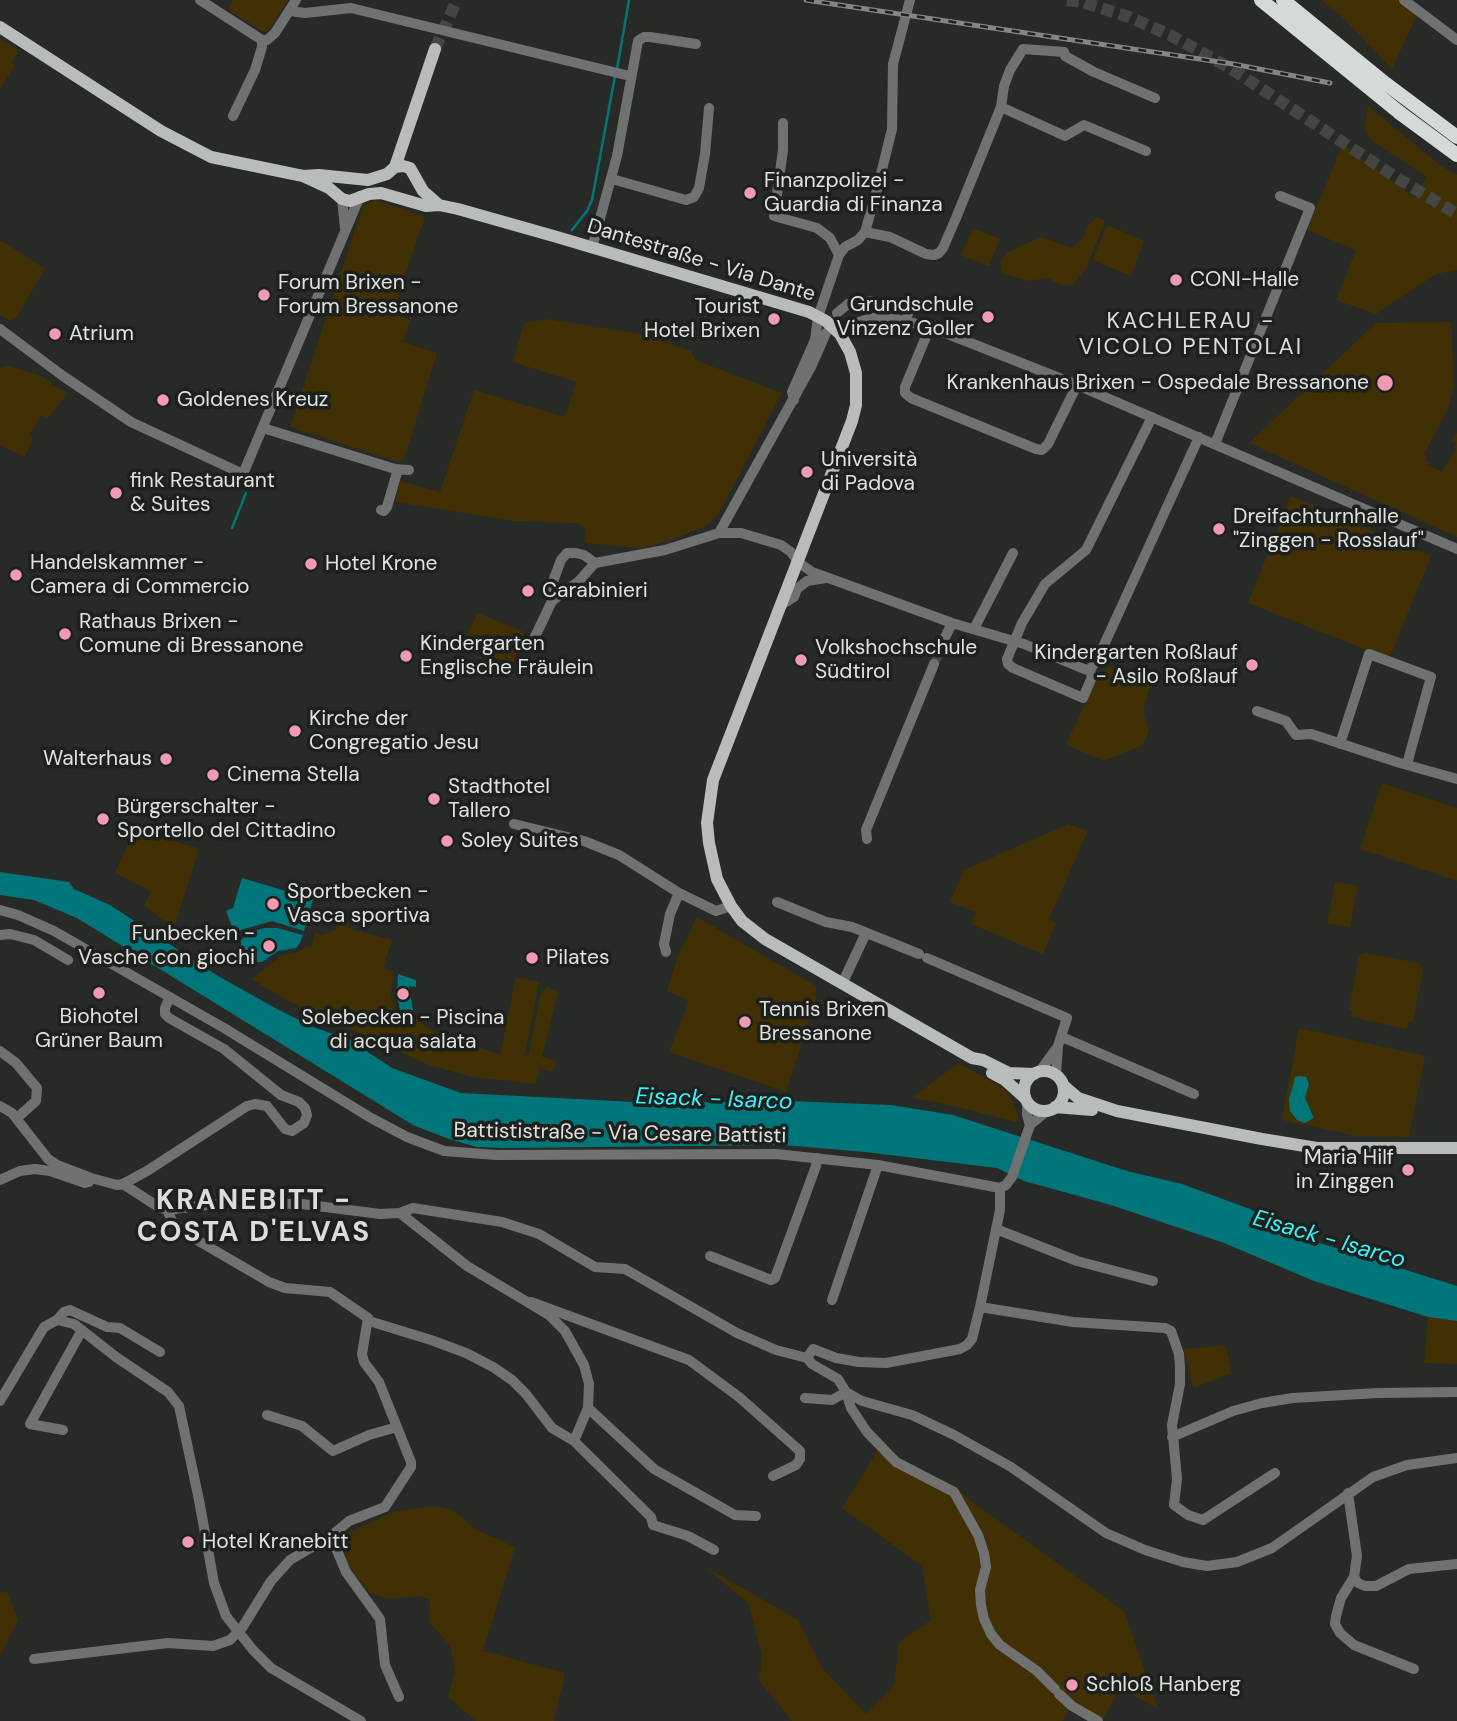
<!DOCTYPE html>
<html>
<head>
<meta charset="utf-8">
<style>
	body { margin:0 }
	canvas { display:block; background:#272a27 }
</style>
</head>
<body>
<canvas width="1457" height="1721"></canvas>
<script>
const ctx = document.querySelector('canvas').getContext('2d');
ctx.lineJoin = 'round';
function fill(path, color) {
  ctx.fillStyle = color;
  ctx.fill(path, 'evenodd');
}
function toPath(rows) {
  const path = new Path2D();
  for (const r of rows) {
    if (r.length === 3) {
      path.moveTo(r[0] + r[2], r[1]);
      path.arc(r[0], r[1], r[2], 0, 2 * Math.PI);
      continue;
    }
    path.moveTo(r[0], r[1]);
    for (let i = 2; i < r.length; i += 2) path.lineTo(r[i], r[i + 1]);
  }
  return path;
}
function trace(path, color, width, dash) {
  ctx.strokeStyle = color;
  ctx.lineWidth = width;
  ctx.lineCap = dash ? 'butt' : 'round';
  ctx.setLineDash(dash || []);
  ctx.stroke(path);
}
function write(font, color, halo, rows, align = 'center') {
  ctx.font = font + ' "DM Sans",sans-serif';
  ctx.lineWidth = 7;
  ctx.setLineDash([]);
  ctx.textBaseline = 'middle';
  ctx.strokeStyle = halo;
  ctx.fillStyle = color;
  for (const [text, x, y, turn = 0] of rows) {
    ctx.save();
    ctx.translate(x, y);
    ctx.rotate((+turn || 0) * Math.PI / 180);
    ctx.textAlign = isNaN(turn) ? turn : align;
    if (halo) ctx.strokeText(text, 0, 0);
    ctx.fillText(text, 0, 0);
    ctx.restore();
  }
}
fill(toPath([
	[233,0,286,0,287,1,270,29,266,32,261,31,228,9],
	[1321,0,1401,0,1417,15,1392,69,1343,18],
	[0,39,19,51,11,63,15,65,0,89],
	[1368,106,1441,166,1457,175,1457,270,1436,274,1376,314,1336,300,1356,250,1307,230,1343,144,1415,198,1427,177,1372,141,1364,128],
	[376,200,425,217,392,314,410,320,403,342,437,353,404,459,399,462,290,427,363,206],
	[1098,217,1105,221,1086,269,1073,284,1063,286,1048,278,1027,281,1001,273,1000,262,1008,252,1041,237,1072,248,1083,238,1087,226],
	[1107,225,1144,241,1131,276,1093,260],
	[973,228,1000,239,989,266,961,255],
	[0,240,45,269,16,318,10,321,0,315],
	[547,319,640,334,691,351,695,360,782,393,718,515,704,527,666,542,642,548,584,543,586,529,577,523,514,521,395,502,400,481,440,492,474,390,565,417,576,382,513,362,524,323],
	[1451,322,1454,385,1448,409,1424,454,1427,456,1425,460,1429,462,1428,466,1442,471,1456,450,1454,448,1456,443,1451,441,1457,432,1457,537,1249,443,1376,323],
	[8,366,39,375,67,394,48,418,41,415,30,435,33,437,25,457,0,445,0,368],
	[1291,496,1431,556,1389,659,1248,603],
	[478,613,524,632,513,663,461,647],
	[1108,666,1150,686,1143,712,1149,731,1143,745,1104,761,1069,746,1067,742,1098,677,1102,679],
	[1382,783,1457,808,1457,881,1360,849],
	[1068,824,1088,831,1049,919,1056,923,1043,954,971,924,976,912,950,902,964,870],
	[144,832,199,849,174,928,144,906,151,891,115,873,132,835,140,840],
	[1335,882,1358,886,1350,927,1327,923],
	[697,917,816,986,816,1000,786,1092,669,1052,689,1001,667,991,678,956],
	[341,921,349,923,348,928,392,940,383,968,393,972,391,996,398,1017,405,1020,415,1016,427,1028,500,1055,516,977,539,982,524,1058,529,1054,540,996,547,987,558,992,542,1057,556,1061,553,1072,540,1068,536,1084,473,1077,429,1065,284,999,252,979,282,955,297,953,306,946,311,947,315,933,322,935,335,930],
	[1365,953,1419,963,1423,970,1413,1021,1408,1023,1407,1029,1351,1017,1353,1012,1349,1009,1359,956],
	[1299,1028,1425,1056,1409,1137,1356,1136,1282,1120],
	[958,1063,1000,1086,1009,1094,1018,1114,1018,1120,1016,1122,953,1106,912,1098],
	[1428,1317,1457,1321,1457,1364,1424,1363],
	[1225,1345,1232,1373,1193,1388,1184,1349],
	[882,1444,903,1460,958,1488,968,1499,1124,1611,1158,1709,1120,1688,1102,1721,1072,1706,1062,1721,792,1721,759,1680,762,1658,749,1604,704,1566,798,1620,822,1668,866,1714,894,1686,899,1642,931,1620,922,1566,842,1508],
	[432,1506,453,1510,476,1530,515,1547,483,1651,565,1673,554,1721,476,1721,448,1697,455,1671,450,1645,429,1622,430,1599,417,1596,388,1599,370,1593,348,1565,341,1536,393,1512],
	[7,1591,18,1620,0,1656,0,1593]
]), '#403004');
fill(toPath([
	[0,872,69,882,74,889,110,905,218,976,277,1009,313,1027,348,1039,392,1068,461,1093,653,1103,787,1101,891,1105,953,1115,1127,1171,1182,1184,1250,1209,1291,1234,1457,1286,1457,1321,1428,1317,1314,1281,1224,1243,1111,1205,1024,1181,997,1168,865,1152,784,1145,505,1148,477,1147,449,1139,413,1125,77,918,34,900,0,895],
	[242,878,313,899,304,931,272,921,234,932,226,911,233,908],
	[264,928,277,928,303,935,300,943,296,948,278,951,262,962,250,962,241,953,241,941,247,933],
	[398,974,416,980,416,987,409,986,413,1010,401,1015,397,995],
	[1300,1076,1306,1077,1309,1084,1305,1098,1314,1118,1305,1123,1297,1120,1290,1111,1289,1099,1294,1082,1295,1077]
]), '#00767b');
trace(toPath([
	[617,69,629,0],
	[572,230,587,211,592,200,615,76],
	[232,528,246,493]
]), '#00767b', 2.5);
trace(toPath([
	[934,664,941,646]
]), '#434643', 10, [10, 5]);
trace(toPath([
	[1067,0,1082,2,1129,17,1170,35,1230,68,1394,176,1457,214],
	[435,49,457,0]
]), '#434643', 12, [12, 6]);
trace(toPath([
	[200,0,262,40],
	[1404,0,1457,40],
	[290,11,305,13,351,8,630,76],
	[262,40,267,40,275,33,296,0],
	[1001,107,1004,86,1010,70,1023,49,1064,52,1065,56,1094,72,1155,98],
	[233,116,255,70,262,47,262,40],
	[783,123,783,150,774,216,817,228,830,238,839,255],
	[612,179,686,200,694,197,699,188,705,154,709,108],
	[342,199,345,228],
	[865,232,890,237,926,254,934,255,939,253,943,248,956,218,1001,107,1065,136,1084,125,1146,151],
	[592,248,617,156,638,41,644,37,650,37,696,44],
	[837,313,848,304,869,301,909,310,906,321],
	[930,327,905,387,905,393,911,398,1036,449,1042,450,1048,444,1077,385],
	[0,329,63,376,131,422,243,474,360,196],
	[840,334,850,325,871,318,892,318,930,327,1077,385,1457,549],
	[794,400,792,392,815,340,818,317,839,255,845,247,858,240,865,232,877,190,892,129,893,64,910,0],
	[263,428,395,469,409,470],
	[1215,444,1310,208,1280,196],
	[381,510,384,511,387,507,398,469],
	[719,533,811,367,826,333],
	[552,601,579,581,595,563,665,550,719,533,741,533,781,545,791,552,798,562,812,572,952,623,1024,644,1084,669,1090,670],
	[781,605,794,597,797,589,807,581,826,578],
	[974,629,1013,553],
	[532,643,552,601,551,587,561,560,567,553,576,553,584,555,595,563],
	[941,646,952,623],
	[1090,670,1092,677,1083,698,1013,668,1008,664,1007,659,1022,623,1045,584,1086,550,1152,417],
	[1090,670,1098,658,1199,437],
	[1257,711,1286,721,1296,735,1311,734,1400,763,1457,779],
	[1340,744,1369,654,1431,677,1407,764],
	[514,824,584,841,619,855,679,893,716,911,731,906],
	[867,839,866,830,934,664],
	[777,902,826,922,852,927,919,954],
	[0,910,18,915,54,931,224,1028,371,1118,407,1137,444,1151,496,1155,776,1154,878,1165,1000,1188],
	[0,935,10,934,34,940,68,960],
	[666,952,664,944,670,914,679,893],
	[927,958,1067,1018,1058,1046,1056,1075],
	[842,984,866,933],
	[1062,1037,1194,1094],
	[0,1051,16,1063,37,1088,36,1101,17,1118],
	[1040,1071,1056,1049],
	[1027,1102,1027,1115,1030,1125],
	[0,1106,12,1113,48,1159,57,1165,91,1178,117,1185,123,1184,147,1171,247,1106,255,1104,267,1106,285,1129,292,1131,304,1123,307,1115,305,1108,299,1102,281,1095,224,1049,169,1018,165,1014,165,1008,170,997],
	[0,1180,20,1171,35,1169,50,1171,85,1183,89,1182,91,1178],
	[123,1184,157,1206,167,1210,224,1203,302,1204,380,1214,400,1213,413,1208,502,1222,539,1234,595,1267,625,1269,737,1333,776,1350,807,1358],
	[1000,1188,1006,1185,1012,1177,1030,1125,1047,1111],
	[400,1213,467,1266,549,1315,565,1331,584,1365,589,1384,588,1408,574,1441],
	[996,1229,1077,1261,1153,1281],
	[710,1256,771,1280,775,1278,816,1166,817,1158],
	[832,1300,878,1165],
	[531,1302,689,1360,739,1397,800,1451,800,1459,796,1465,773,1476],
	[980,1307,1073,1322,1165,1328,1171,1331,1179,1354,1180,1367,1180,1384,1172,1425,1177,1479,1174,1505,1188,1515,1203,1520,1275,1473],
	[57,1320,64,1312,70,1310,107,1327,120,1328,160,1352],
	[369,1321,431,1340,466,1353,493,1367,512,1380,526,1394,552,1428,574,1441,651,1517,653,1525,688,1536,714,1550],
	[807,1358,812,1364,838,1379,846,1392,851,1408,867,1432,896,1462,954,1492,978,1535,984,1553,986,1567,980,1590,981,1605,984,1619,991,1634,1000,1645,1037,1671,1055,1689],
	[807,1358,813,1349,836,1358,859,1362,886,1363,960,1349,967,1345,972,1339,980,1307,1000,1210,1000,1188],
	[846,1392,862,1401,912,1415,954,1435,1011,1467,1106,1533,1145,1550,1183,1562,1207,1566,1237,1562,1272,1548,1373,1477,1407,1465,1457,1458],
	[805,1398,832,1400,846,1392],
	[0,1401,44,1327,57,1320,74,1324,116,1357,168,1392,179,1406,199,1500,214,1583,226,1616,253,1650,271,1668,361,1721],
	[588,1408,654,1469,735,1515,756,1516],
	[267,1415,302,1426,333,1451,369,1435,397,1427],
	[63,1430,30,1424,82,1330],
	[1172,1437,1233,1411,1262,1403,1293,1398,1378,1393,1457,1392],
	[1348,1493,1357,1556,1354,1577,1358,1583,1365,1586,1376,1586,1409,1569,1457,1564],
	[331,1536,346,1572,380,1619,385,1665,399,1697],
	[1354,1577,1341,1598,1336,1616,1335,1624,1340,1633,1354,1645,1414,1669],
	[34,1659,168,1643,213,1646,230,1640,242,1628,271,1581,290,1560,331,1536,349,1521,385,1507,411,1467,411,1462,379,1382,364,1362,362,1354,368,1318,330,1292,285,1288,269,1282,190,1236,173,1223,167,1210],
	[1059,1694,1072,1706,1098,1721]
]), '#707272', 10);
trace(toPath([
	[0,27,161,131,211,157,303,176,319,175,368,180,387,174,395,167,403,166,410,168,423,191,439,205],
	[395,167,435,49],
	[303,176,329,188,342,199,350,201,369,194,381,193,426,206,439,205,458,209,557,237,809,312,826,321,840,334,850,352,856,373,856,405,852,421,713,780,707,823,709,843,717,879,731,906,742,921,765,939,972,1058,983,1060,1009,1073,1034,1074],
	[1044,1091,20],
	[992,1073,1005,1080,1025,1098],
	[1063,1085,1078,1098,1117,1111,1262,1139,1317,1148,1457,1148],
	[1055,1107,1092,1110]
]), '#b8bcbb', 12);
trace(toPath([
	[1400,113,1457,155]
]), '#d4dad8', 14);
const rail = toPath([
	[806,0,1233,64,1330,83]
]);
trace(rail, '#838683', 5);
trace(rail, '#1d201d', 2.5, [8]);
trace(toPath([
	[1261,0,1400,113],
	[1283,0,1381,80,1457,137]
]), '#d4dad8', 14);
for (const [x, y, r, color] of [
	[750,193,7,"#f19ab3"],
	[1176,280,7,"#f19ab3"],
	[264,295,7,"#f19ab3"],
	[988,317,7,"#f19ab3"],
	[774,319,7,"#f19ab3"],
	[55,334,7,"#f19ab3"],
	[1385,383,9,"#f19ab3"],
	[163,400,7,"#f19ab3"],
	[807,472,7,"#f19ab3"],
	[116,493,7,"#f19ab3"],
	[1219,529,7,"#f19ab3"],
	[311,564,7,"#f19ab3"],
	[16,575,7,"#f19ab3"],
	[528,591,7,"#f19ab3"],
	[65,634,7,"#f19ab3"],
	[406,656,7,"#f19ab3"],
	[801,660,7,"#f19ab3"],
	[1252,665,7,"#f19ab3"],
	[295,731,7,"#f19ab3"],
	[166,759,7,"#f19ab3"],
	[213,775,7,"#f19ab3"],
	[434,799,7,"#f19ab3"],
	[103,819,7,"#f19ab3"],
	[447,841,7,"#f19ab3"],
	[273,904,7,"#f19ab3"],
	[269,946,7,"#f19ab3"],
	[532,958,7,"#f19ab3"],
	[99,993,7,"#f19ab3"],
	[403,994,7,"#f19ab3"],
	[745,1022,7,"#f19ab3"],
	[1408,1170,7,"#f19ab3"],
	[188,1542,7,"#f19ab3"],
	[1072,1685,7,"#f19ab3"]
]) {
  const dot = new Path2D();
  dot.arc(x, y, r, 0, 2 * Math.PI);
  ctx.fillStyle = color;
  ctx.fill(dot);
  trace(dot, '#1d201d', 2.5);
}
write('21px', '#e0e2e0', '#1d201d', [
	["Finanzpolizei -",764,181],
	["Guardia di Finanza",764,205],
	["CONI-Halle",1190,280],
	["Forum Brixen -",278,283],
	["Forum Bressanone",278,307],
	["Grundschule",974,305,"right"],
	["Vinzenz Goller",974,329,"right"],
	["Tourist",760,307,"right"],
	["Hotel Brixen",760,331,"right"],
	["Atrium",69,334],
	["Krankenhaus Brixen - Ospedale Bressanone",1369,383,"right"],
	["Goldenes Kreuz",177,400],
	["Università",821,460],
	["di Padova",821,484],
	["fink Restaurant",130,481],
	["& Suites",130,505],
	["Dreifachturnhalle",1233,517],
	["\"Zinggen - Rosslauf\"",1233,541],
	["Handelskammer -",30,563],
	["Camera di Commercio",30,587],
	["Hotel Krone",325,564],
	["Carabinieri",542,591],
	["Rathaus Brixen -",79,622],
	["Comune di Bressanone",79,646],
	["Kindergarten",420,644],
	["Englische Fräulein",420,668],
	["Volkshochschule",815,648],
	["Südtirol",815,672],
	["Kindergarten Roßlauf",1238,653,"right"],
	["- Asilo Roßlauf",1238,677,"right"],
	["Kirche der",309,719],
	["Congregatio Jesu",309,743],
	["Walterhaus",152,759,"right"],
	["Cinema Stella",227,775],
	["Stadthotel",448,787],
	["Tallero",448,811],
	["Bürgerschalter -",117,807],
	["Sportello del Cittadino",117,831],
	["Soley Suites",461,841],
	["Sportbecken -",287,892],
	["Vasca sportiva",287,916],
	["Funbecken -",255,934,"right"],
	["Vasche con giochi",255,958,"right"],
	["Pilates",546,958],
	["Tennis Brixen",759,1010],
	["Bressanone",759,1034],
	["Biohotel",99,1017,"center"],
	["Grüner Baum",99,1041,"center"],
	["Solebecken - Piscina",403,1018,"center"],
	["di acqua salata",403,1042,"center"],
	["Maria Hilf",1394,1158,"right"],
	["in Zinggen",1394,1182,"right"],
	["Hotel Kranebitt",202,1542],
	["Schloß Hanberg",1086,1685]
], 'left');
write('21px', '#e0e2e0', '#1d201d', [
	["Dantestraße - Via Dante",701,261,17],
	["Battististraße - Via Cesare Battisti",620,1134,1]
]);
ctx.letterSpacing = '2px';
write('23px', '#dadeda', '#1d201d', [
	["KACHLERAU -",1191,322],
	["VICOLO PENTOLAI",1191,348]
]);
ctx.letterSpacing = '0px';
write('italic 23px', '#3bf2fc', '#1d201d', [
	["Eisack - Isarco",714,1100,2],
	["Eisack - Isarco",1329,1240,16]
]);
ctx.letterSpacing = '2px';
write('bold 28px', '#dadeda', '#1d201d', [
	["KRANEBITT -",254,1202],
	["COSTA D'ELVAS",254,1234]
]);
ctx.letterSpacing = '0px';
</script>
</body>
</html>
